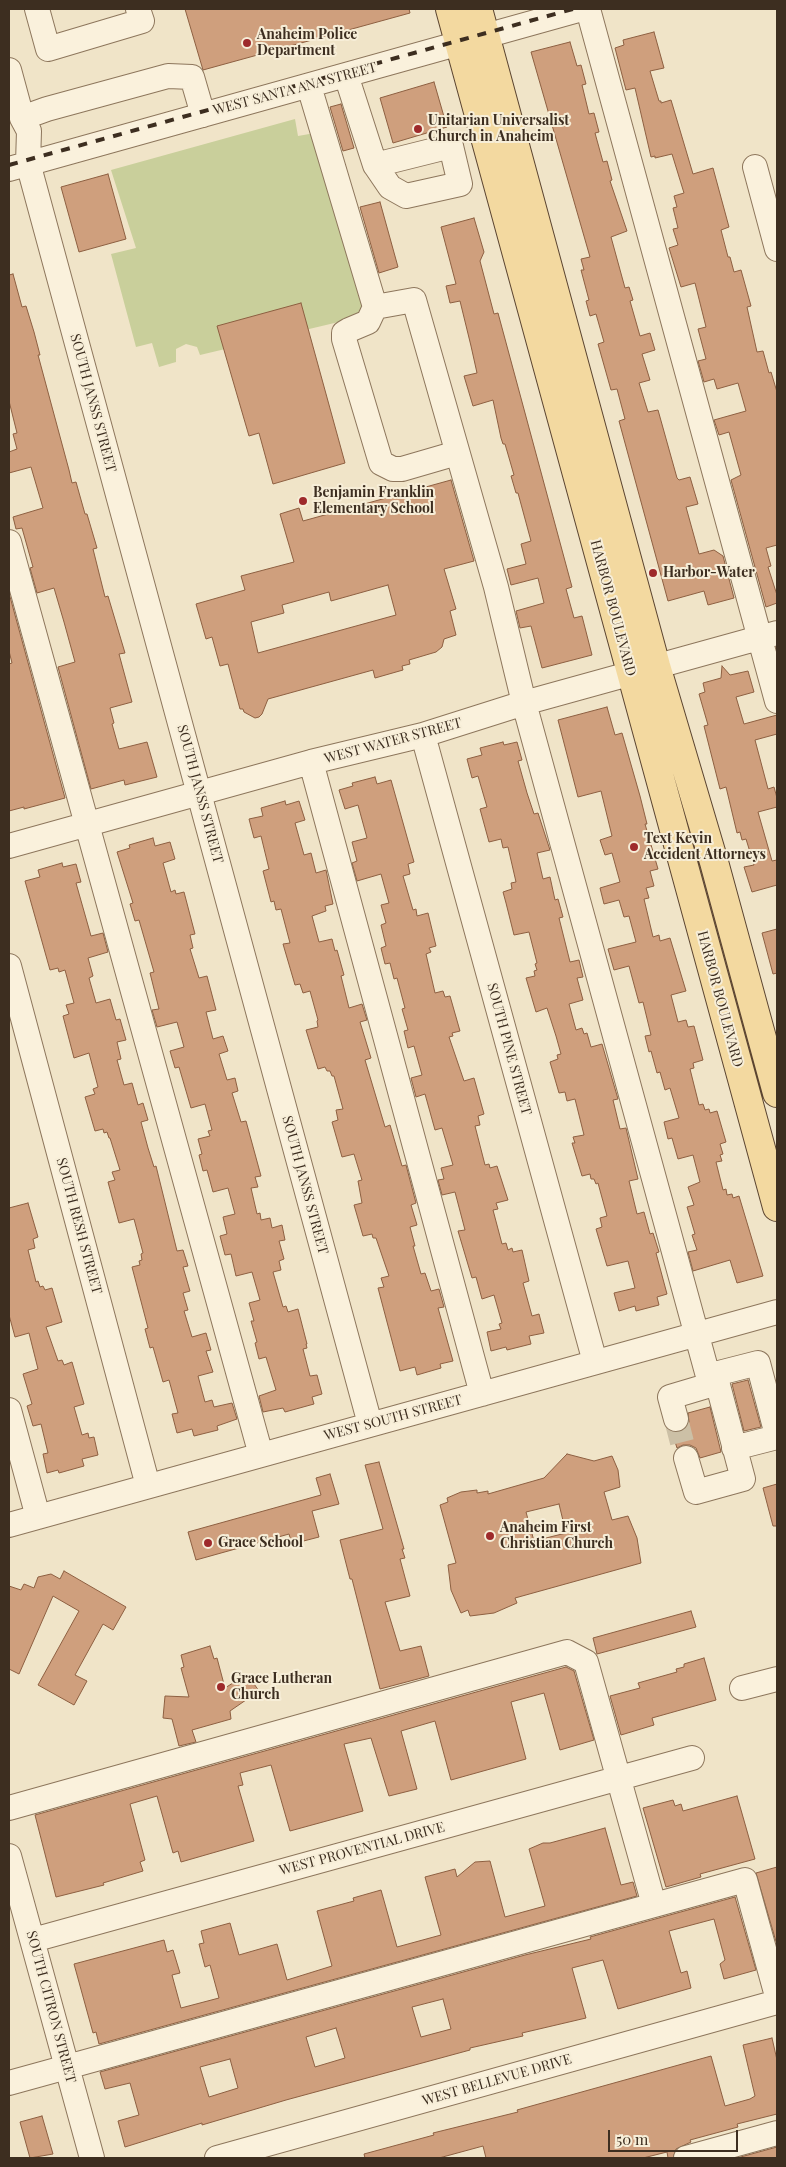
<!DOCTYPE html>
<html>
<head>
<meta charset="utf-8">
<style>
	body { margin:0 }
	#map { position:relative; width:786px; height:2167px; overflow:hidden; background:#f0e4c8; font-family:"Playfair Display",serif }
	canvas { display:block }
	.frame { position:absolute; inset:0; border:10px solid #3d2e20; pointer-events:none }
	.scale { position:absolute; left:608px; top:2130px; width:130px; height:22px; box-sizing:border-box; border:2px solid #3d2e20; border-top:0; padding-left:6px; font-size:15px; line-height:18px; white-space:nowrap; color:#3d2e20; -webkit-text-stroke:4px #f7eed8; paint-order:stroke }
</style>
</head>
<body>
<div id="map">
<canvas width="786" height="2167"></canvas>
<div class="frame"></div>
<div class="scale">50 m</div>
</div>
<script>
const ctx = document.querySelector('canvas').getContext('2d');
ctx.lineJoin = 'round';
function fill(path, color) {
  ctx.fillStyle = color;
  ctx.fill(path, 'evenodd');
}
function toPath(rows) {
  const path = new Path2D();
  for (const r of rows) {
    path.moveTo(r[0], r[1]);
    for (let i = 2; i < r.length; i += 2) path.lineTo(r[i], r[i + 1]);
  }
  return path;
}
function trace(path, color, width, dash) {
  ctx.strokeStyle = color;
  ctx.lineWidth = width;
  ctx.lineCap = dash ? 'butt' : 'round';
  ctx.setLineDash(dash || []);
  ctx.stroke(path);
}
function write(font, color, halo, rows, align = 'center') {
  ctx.font = font + ' "Playfair Display",serif';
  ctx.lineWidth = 4;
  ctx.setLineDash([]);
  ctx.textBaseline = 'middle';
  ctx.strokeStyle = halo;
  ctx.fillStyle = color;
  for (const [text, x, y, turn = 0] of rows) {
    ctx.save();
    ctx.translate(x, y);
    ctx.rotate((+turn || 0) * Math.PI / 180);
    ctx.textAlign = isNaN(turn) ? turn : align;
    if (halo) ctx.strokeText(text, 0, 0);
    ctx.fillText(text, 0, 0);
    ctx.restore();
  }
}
fill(toPath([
	[295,119,298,136,315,133,368,315,200,355,197,347,186,344,176,349,176,362,159,367,152,343,136,347,111,254,136,248,111,170]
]), '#c9cf9b');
const building = toPath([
	[185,9,409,9,410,13,203,70,185,9],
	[654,32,664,68,650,71,659,101,661,101,661,103,671,100,693,174,713,168,729,227,721,230,728,257,730,257,734,272,741,270,751,306,747,307,757,352,763,351,769,373,771,372,777,392,777,545,766,548,771,566,768,567,777,595,777,603,766,607,731,480,741,475,729,432,719,435,714,420,746,411,738,383,717,389,714,379,704,382,698,361,706,359,698,329,706,327,695,283,681,287,669,248,678,245,673,229,678,228,673,208,677,207,674,196,684,193,672,154,655,158,655,156,651,157,635,88,626,90,615,48,624,45,623,40,654,32],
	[570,42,577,66,581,65,586,84,582,85,589,114,594,113,599,132,595,133,603,162,607,161,612,180,610,181,627,231,611,237,625,288,629,287,633,300,630,301,640,336,650,333,655,350,642,354,650,380,639,383,648,412,658,410,677,478,679,480,690,477,698,504,686,507,699,554,714,550,723,556,734,598,708,605,704,591,668,601,619,421,625,419,617,389,611,390,598,344,604,342,596,314,590,316,586,301,589,300,581,270,584,270,581,259,590,257,531,52,570,42],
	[434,82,447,127,393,143,380,98,434,82],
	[341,104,354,148,343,151,330,107,341,104],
	[108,174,126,239,79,252,61,187,108,174],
	[380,202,398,267,379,273,360,207,380,202],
	[474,218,484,252,480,261,494,314,498,313,572,587,566,589,574,618,582,616,592,655,542,668,531,626,520,628,516,611,544,603,538,578,511,585,507,569,526,564,521,544,531,541,518,493,516,493,511,476,514,475,505,444,503,444,501,438,493,400,473,406,464,376,477,373,471,346,460,301,450,303,446,286,456,284,441,227,474,218],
	[13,274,22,307,26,306,34,332,40,355,38,355,69,470,72,483,76,482,85,514,87,514,97,548,93,549,105,597,108,596,125,653,119,654,132,702,110,708,114,723,112,724,119,749,147,742,157,777,125,785,124,780,91,789,58,667,75,662,64,622,54,588,37,593,30,568,33,567,22,528,16,529,13,517,43,508,31,467,9,473,9,452,17,449,13,434,17,433,9,401,9,275,13,274],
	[301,303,345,463,273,484,259,433,249,436,217,326,301,303],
	[451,480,474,561,444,569,456,609,450,611,456,635,444,639,442,647,436,652,409,660,410,664,402,666,403,670,375,678,373,670,268,699,262,714,259,717,255,718,244,712,243,709,240,709,228,664,220,666,212,637,206,639,196,604,245,590,241,576,294,562,280,514,299,508,303,521,451,480],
	[388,585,396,615,258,653,251,622,284,613,282,605,329,592,331,601,388,585],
	[9,593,65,798,24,809,24,807,9,811,9,664,12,663,9,651,9,593],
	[722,666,730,675,748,671,754,692,736,697,744,724,777,715,777,734,755,740,768,789,774,787,777,798,777,807,758,812,772,861,777,860,777,885,752,892,744,867,754,865,746,839,742,840,740,832,737,833,726,787,720,789,704,726,708,725,699,694,705,692,703,683,721,678,722,666],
	[607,707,615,735,622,733,640,796,647,824,645,824,658,869,650,871,654,886,646,888,649,898,644,899,653,937,659,935,660,941,670,938,686,991,671,995,678,1022,686,1020,688,1027,694,1026,703,1060,693,1063,694,1068,690,1069,699,1105,703,1104,705,1110,709,1109,710,1113,717,1111,726,1142,720,1144,723,1154,720,1155,722,1161,716,1162,723,1190,726,1189,727,1195,732,1194,733,1198,739,1196,763,1276,737,1283,730,1260,693,1271,688,1252,697,1250,692,1235,695,1234,687,1207,694,1205,688,1187,700,1182,693,1155,678,1159,672,1138,668,1139,664,1122,679,1118,670,1088,665,1090,660,1072,657,1073,651,1051,649,1052,645,1036,651,1035,643,1002,639,1003,629,966,614,970,608,949,636,942,629,916,624,917,619,900,604,904,600,888,620,882,612,853,605,855,600,840,612,836,601,791,578,797,558,720,607,707],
	[503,742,504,745,517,742,522,760,518,761,527,793,534,814,538,813,550,850,537,853,543,879,550,877,555,900,558,899,563,917,559,918,570,962,579,960,583,977,577,978,583,1000,569,1004,576,1030,582,1028,584,1034,587,1033,591,1047,602,1044,618,1099,613,1100,620,1129,626,1128,638,1179,629,1181,637,1214,644,1212,650,1234,653,1233,659,1252,656,1253,667,1294,657,1297,659,1305,636,1311,635,1306,619,1311,614,1293,635,1288,628,1261,607,1266,596,1229,602,1227,600,1218,607,1216,598,1183,596,1184,594,1179,591,1179,590,1174,582,1176,572,1143,575,1143,573,1137,584,1135,575,1099,567,1101,565,1092,559,1093,550,1062,558,1059,557,1055,561,1054,556,1036,547,1008,536,1012,526,978,535,976,534,971,537,970,535,964,537,963,529,932,514,935,506,903,503,892,512,889,511,883,516,882,508,847,503,848,501,839,489,842,480,809,487,807,478,776,472,778,467,759,482,755,480,748,503,742],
	[375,777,377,784,391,780,414,862,408,864,410,874,403,876,413,910,416,909,417,916,428,913,436,946,429,948,431,952,426,954,435,993,443,991,445,997,450,996,460,1031,452,1033,453,1036,449,1037,464,1081,474,1078,484,1114,478,1116,480,1125,475,1126,485,1165,489,1164,490,1168,497,1166,508,1200,496,1203,498,1209,493,1210,502,1244,506,1243,508,1250,512,1248,513,1252,522,1250,529,1281,523,1283,532,1316,539,1314,544,1333,529,1336,531,1344,507,1350,506,1347,491,1351,487,1332,501,1329,499,1324,502,1323,494,1295,482,1299,476,1277,472,1278,458,1231,465,1230,455,1192,442,1195,438,1180,444,1179,441,1168,453,1165,442,1128,435,1130,425,1094,416,1097,411,1078,422,1075,414,1046,408,1048,404,1031,408,1030,402,1009,405,1008,397,978,394,979,390,963,385,964,381,948,386,946,381,925,386,923,381,905,389,903,381,874,357,881,352,863,357,861,352,842,367,838,358,805,345,809,339,790,353,786,352,783,375,777],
	[285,801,286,805,299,801,305,820,295,823,304,855,311,853,316,873,326,870,333,904,325,906,326,911,312,916,319,942,332,939,335,951,337,950,344,975,341,976,349,1008,362,1004,367,1020,360,1022,371,1058,365,1060,385,1127,390,1125,402,1166,406,1165,416,1203,411,1205,417,1225,410,1227,415,1246,413,1246,421,1274,425,1273,431,1291,439,1289,444,1307,438,1308,453,1361,440,1364,441,1368,417,1375,415,1367,400,1371,378,1288,384,1287,381,1278,389,1276,376,1238,373,1238,372,1234,363,1236,354,1205,362,1203,358,1181,362,1180,354,1154,342,1157,332,1122,338,1120,336,1110,343,1109,334,1076,332,1076,330,1071,327,1071,325,1067,318,1069,306,1030,318,1027,317,1021,318,1020,310,991,303,993,300,984,295,985,283,944,290,943,281,909,276,910,274,901,271,902,263,871,269,869,261,836,254,838,249,819,263,816,261,808,285,801],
	[153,838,155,846,170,842,175,859,163,863,171,892,175,890,176,894,184,892,195,934,190,935,193,948,190,949,199,978,207,976,216,1010,206,1012,213,1039,223,1036,228,1051,219,1054,227,1080,235,1078,238,1091,232,1093,241,1122,246,1121,261,1176,255,1177,258,1187,251,1188,257,1214,260,1213,261,1220,270,1218,272,1228,282,1225,285,1240,279,1241,284,1259,279,1261,281,1270,273,1272,283,1307,286,1306,288,1312,298,1309,307,1344,306,1344,307,1348,303,1349,310,1376,317,1375,322,1394,312,1397,314,1404,285,1412,283,1408,263,1412,259,1396,276,1390,266,1357,259,1359,255,1343,257,1342,251,1321,254,1321,249,1303,260,1300,252,1272,236,1276,231,1254,225,1255,220,1236,227,1234,223,1217,235,1214,228,1188,213,1192,207,1170,203,1171,199,1155,202,1154,198,1139,210,1136,208,1131,212,1130,205,1104,191,1108,179,1067,175,1068,170,1051,184,1047,177,1022,157,1027,152,1010,159,1009,150,973,154,972,139,920,135,921,130,904,133,903,117,852,130,848,129,845,153,838],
	[62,863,63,867,76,864,81,882,76,883,91,936,103,933,108,952,88,958,93,976,89,978,96,1003,110,999,116,1020,120,1019,126,1040,117,1042,121,1059,117,1060,124,1085,132,1083,138,1105,143,1103,148,1120,141,1122,148,1148,154,1167,156,1166,177,1251,183,1250,188,1266,183,1267,190,1291,183,1293,188,1310,184,1311,192,1337,206,1333,211,1350,206,1351,213,1372,198,1376,205,1402,212,1400,214,1407,232,1403,237,1419,217,1426,218,1430,194,1436,192,1429,177,1433,172,1414,178,1413,169,1380,163,1382,153,1347,150,1348,145,1329,148,1328,132,1267,140,1265,139,1261,142,1260,141,1254,143,1253,134,1219,119,1223,108,1182,115,1180,112,1172,120,1170,110,1138,109,1138,107,1132,104,1133,103,1129,95,1131,85,1097,95,1094,93,1089,98,1087,89,1053,74,1058,63,1016,69,1014,66,1005,74,1003,65,970,59,972,58,968,50,970,25,881,40,877,38,870,62,863],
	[777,929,777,973,773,974,762,933,777,929],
	[28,1203,38,1237,33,1239,35,1248,28,1250,36,1282,38,1281,40,1287,43,1286,45,1290,52,1288,62,1322,46,1327,58,1361,62,1360,64,1365,72,1362,84,1404,74,1407,82,1435,88,1433,89,1438,94,1437,98,1455,82,1459,84,1466,59,1473,58,1470,47,1473,43,1454,48,1453,41,1424,33,1426,27,1406,32,1404,23,1374,38,1369,29,1333,15,1337,9,1315,9,1208,28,1203],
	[748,1380,761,1427,744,1431,732,1384,748,1380],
	[710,1407,721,1452,700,1458,696,1448,690,1445,683,1445,677,1448,672,1432,679,1432,686,1428,689,1422,688,1413,710,1407],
	[567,1454,594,1461,612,1456,618,1470,620,1487,604,1492,612,1520,628,1516,637,1538,641,1563,515,1598,517,1603,494,1613,470,1616,468,1610,461,1613,451,1590,448,1565,456,1563,440,1505,448,1502,447,1498,461,1492,477,1490,477,1493,488,1491,488,1494,544,1478,567,1454],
	[559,1504,566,1533,534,1541,526,1512,559,1504],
	[379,1462,404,1549,402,1549,405,1558,400,1559,410,1596,385,1602,400,1651,421,1646,429,1676,380,1689,352,1579,350,1579,340,1540,383,1529,365,1465,379,1462],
	[330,1474,339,1504,312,1511,319,1537,292,1544,289,1534,196,1560,188,1532,321,1495,316,1478,330,1474],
	[777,1484,777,1526,773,1526,763,1488,777,1484],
	[64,1571,126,1607,113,1630,103,1624,75,1675,87,1681,74,1705,38,1685,79,1611,53,1596,19,1674,9,1669,9,1586,21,1590,24,1584,34,1588,38,1577,51,1574,60,1579,64,1571],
	[691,1611,696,1627,597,1654,593,1638,691,1611],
	[210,1646,214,1659,217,1658,225,1688,247,1674,259,1691,230,1711,231,1719,192,1730,196,1742,179,1746,172,1719,163,1718,165,1696,189,1697,181,1668,184,1667,181,1655,210,1646],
	[704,1658,716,1700,652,1718,654,1725,621,1735,610,1696,640,1688,638,1683,677,1672,676,1669,684,1667,684,1664,704,1658],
	[566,1667,574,1671,594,1740,560,1750,544,1693,511,1702,526,1759,451,1780,435,1721,401,1731,417,1789,389,1796,371,1738,344,1744,363,1811,290,1831,271,1765,240,1773,243,1785,238,1786,254,1841,181,1862,178,1851,173,1853,157,1796,130,1804,145,1860,140,1862,143,1871,103,1883,104,1885,56,1897,35,1815,566,1667],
	[737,1796,755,1859,700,1874,701,1877,666,1887,643,1808,673,1800,675,1806,681,1804,683,1811,737,1796],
	[605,1828,621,1885,633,1882,637,1896,99,2044,96,2032,93,2033,74,1964,164,1940,167,1952,173,1950,180,1973,172,1975,181,2008,219,1998,210,1965,205,1967,199,1944,204,1943,201,1931,230,1923,239,1955,277,1944,287,1980,332,1966,317,1911,354,1901,353,1898,381,1890,397,1947,441,1935,425,1877,455,1869,457,1877,475,1862,490,1861,505,1917,545,1906,529,1849,543,1843,550,1843,605,1828],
	[777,1867,777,1945,756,1873,777,1867],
	[735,1897,756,1970,724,1979,720,1964,725,1960,714,1919,669,1931,681,1973,687,1971,691,1988,618,2009,603,1960,572,1968,586,2018,522,2033,523,2036,470,2048,470,2050,286,2100,202,2125,202,2123,125,2147,118,2121,139,2115,130,2083,105,2089,100,2072,525,1955,591,1939,590,1937,735,1897],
	[443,1999,451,2029,421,2037,412,2007,443,1999],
	[336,2028,345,2058,315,2067,306,2037,336,2028],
	[230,2059,238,2088,209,2097,200,2067,230,2059],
	[772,2038,777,2060,777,2114,737,2124,738,2127,690,2140,691,2142,676,2149,673,2158,668,2158,667,2152,643,2158,486,2158,483,2146,439,2158,365,2158,364,2154,434,2135,433,2133,518,2112,517,2110,711,2056,725,2106,750,2099,755,2096,743,2045,772,2038],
	[42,2116,53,2154,30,2158,20,2122,42,2116],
	[777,2147,777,2158,737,2158,777,2147]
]);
fill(building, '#cf9f7d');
trace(building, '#8d5f41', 1);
trace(toPath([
	[676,1419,686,1458]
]), '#ccc0a6', 24, [24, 12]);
const minor = toPath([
	[37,9,48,49,142,21,138,9],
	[588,9,777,701],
	[9,70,22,118,29,131,28,163,370,1424],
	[346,75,375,165,390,187,406,196,460,184,451,146,375,165],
	[309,86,375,307,414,300,496,587,524,703,708,1376,715,1374],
	[22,118,47,109,168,76,192,77,203,115],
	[755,167,777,249],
	[9,169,582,9],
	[375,307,368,322,349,330,344,333,344,339,381,463,393,469,402,469,457,453],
	[9,542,261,1455],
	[423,735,595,1362],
	[311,762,482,1394],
	[9,846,311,762,423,735,524,703,777,633],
	[9,966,148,1486],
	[9,1410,38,1517],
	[676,1419,670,1397,717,1383],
	[734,1448,777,1437],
	[686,1458,696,1492,743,1479,715,1374,758,1363,777,1435],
	[9,1525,777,1312],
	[742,1688,777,1679],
	[9,1808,567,1652,586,1662,654,1905],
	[9,1856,92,2158],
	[33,1940,692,1758],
	[9,2083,745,1880,777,1996],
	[217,2158,777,2002],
	[686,2158,777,2133]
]);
const major = toPath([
	[450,9,777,1207],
	[478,9,656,666,714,862,777,1093]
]);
trace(minor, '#8d765c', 26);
trace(major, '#5b4430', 30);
trace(minor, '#faf1dc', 24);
trace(major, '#f3d9a0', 28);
trace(toPath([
	[9,165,573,9]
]), '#3d2e20', 4, [9, 9]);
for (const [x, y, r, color] of [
	[247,43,5,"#9e2a2b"],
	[418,129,5,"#9e2a2b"],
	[303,501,5,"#9e2a2b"],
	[653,573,5,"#9e2a2b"],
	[634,847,5,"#9e2a2b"],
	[490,1536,5,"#9e2a2b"],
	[208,1543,5,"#9e2a2b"],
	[221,1687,5,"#9e2a2b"]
]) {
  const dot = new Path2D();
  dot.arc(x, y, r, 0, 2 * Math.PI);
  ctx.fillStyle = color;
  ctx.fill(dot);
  trace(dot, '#f7eed8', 2);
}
write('bold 14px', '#3d2e20', '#f7eed8', [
	["Anaheim Police",257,35],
	["Department",257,51],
	["Unitarian Universalist",428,121],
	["Church in Anaheim",428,137],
	["Benjamin Franklin",313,493],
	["Elementary School",313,509],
	["Harbor-Water",663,573],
	["Text Kevin",644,839],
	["Accident Attorneys",644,855],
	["Anaheim First",500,1528],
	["Christian Church",500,1544],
	["Grace School",218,1543],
	["Grace Lutheran",231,1679],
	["Church",231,1695]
], 'left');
write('14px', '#3d2e20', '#f7eed8', [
	["WEST SANTA ANA STREET",295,89,-15],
	["SOUTH JANSS STREET",93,403,75],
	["HARBOR BOULEVARD",613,608,75],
	["WEST WATER STREET",393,741,-15],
	["SOUTH JANSS STREET",200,794,75],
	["HARBOR BOULEVARD",720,999,75],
	["SOUTH PINE STREET",509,1049,75],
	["SOUTH JANSS STREET",305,1185,75],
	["SOUTH RESH STREET",79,1226,75],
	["WEST SOUTH STREET",393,1418,-15],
	["WEST PROVENTIAL DRIVE",362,1849,-15],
	["SOUTH CITRON STREET",51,2007,75],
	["WEST BELLEVUE DRIVE",497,2080,-16]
]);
</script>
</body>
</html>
